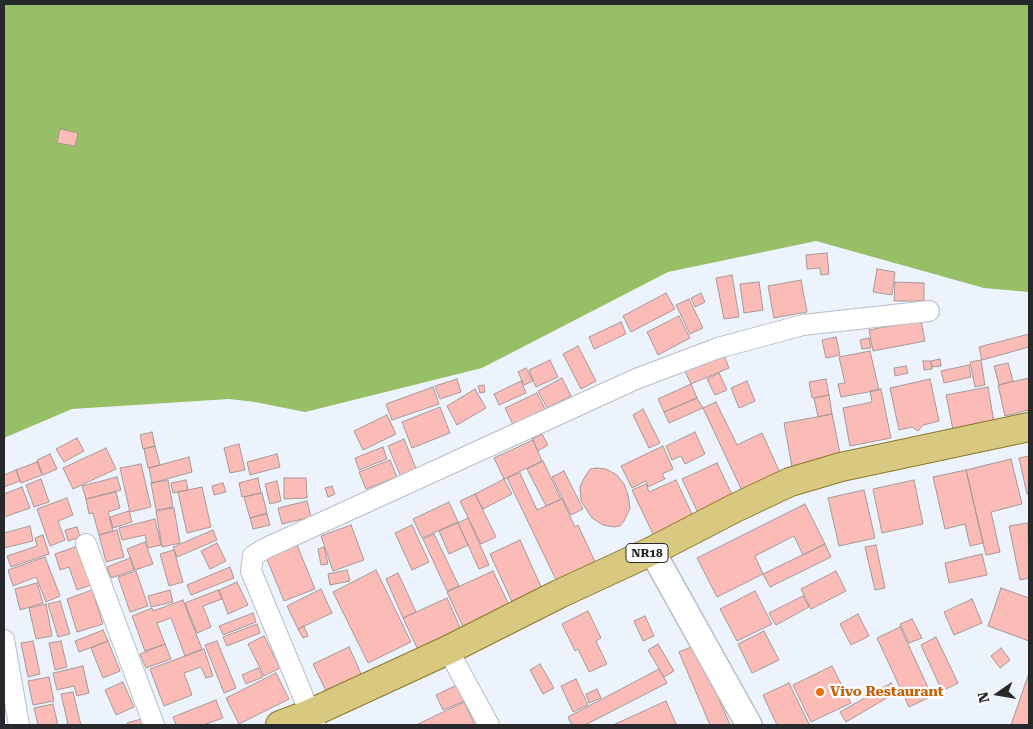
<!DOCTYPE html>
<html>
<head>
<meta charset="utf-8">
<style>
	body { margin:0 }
	#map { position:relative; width:1033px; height:729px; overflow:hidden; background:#edf3fd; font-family:"Roboto Serif",serif }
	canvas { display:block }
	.frame { position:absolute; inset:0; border:5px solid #26282b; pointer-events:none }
	.north { position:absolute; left:973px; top:669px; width:50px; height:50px; -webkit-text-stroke:4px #fff; paint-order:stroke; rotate:257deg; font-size:14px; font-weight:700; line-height:20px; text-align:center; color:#26282b }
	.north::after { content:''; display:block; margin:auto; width:18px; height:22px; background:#26282b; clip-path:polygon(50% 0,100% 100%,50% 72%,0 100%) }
</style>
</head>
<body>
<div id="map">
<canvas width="1033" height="729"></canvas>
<div class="frame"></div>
<div class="north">N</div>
</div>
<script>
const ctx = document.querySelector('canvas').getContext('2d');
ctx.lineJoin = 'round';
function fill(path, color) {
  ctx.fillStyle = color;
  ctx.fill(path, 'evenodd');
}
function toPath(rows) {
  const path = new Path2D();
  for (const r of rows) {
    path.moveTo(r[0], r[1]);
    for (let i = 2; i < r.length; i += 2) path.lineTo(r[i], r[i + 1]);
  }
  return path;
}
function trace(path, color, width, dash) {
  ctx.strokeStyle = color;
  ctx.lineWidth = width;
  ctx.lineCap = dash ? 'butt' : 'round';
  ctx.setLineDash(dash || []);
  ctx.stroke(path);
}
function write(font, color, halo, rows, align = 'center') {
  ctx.font = font + ' "Roboto Serif",serif';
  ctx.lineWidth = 4.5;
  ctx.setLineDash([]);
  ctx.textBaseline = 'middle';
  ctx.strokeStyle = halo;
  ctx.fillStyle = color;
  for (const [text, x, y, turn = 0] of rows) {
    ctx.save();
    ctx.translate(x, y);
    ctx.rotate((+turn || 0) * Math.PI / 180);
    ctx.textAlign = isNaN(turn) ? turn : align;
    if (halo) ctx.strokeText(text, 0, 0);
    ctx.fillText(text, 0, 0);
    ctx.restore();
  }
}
fill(toPath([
	[4,4,1029,4,1029,292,984,288,816,241,668,272,482,368,305,412,255,402,229,399,72,409,4,438]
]), '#97bf66');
const building = toPath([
	[60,129,78,133,75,146,57,143,60,129],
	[827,253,829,274,821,275,820,268,807,269,806,255,827,253],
	[877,269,895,272,892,295,873,292,877,269],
	[732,275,739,317,724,319,716,278,732,275],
	[801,280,807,312,774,318,768,286,801,280],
	[759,282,763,310,744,313,740,284,759,282],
	[895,282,924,283,924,301,894,301,895,282],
	[666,293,675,309,631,332,623,316,666,293],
	[701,293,705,302,695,307,691,298,701,293],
	[689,299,703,328,690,334,676,305,689,299],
	[679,316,690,338,658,355,647,332,679,316],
	[921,320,925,341,873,351,869,330,921,320],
	[621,322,626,334,594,349,589,337,621,322],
	[1029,334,1029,347,982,360,979,347,1029,334],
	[836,337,840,355,826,358,822,340,836,337],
	[869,338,871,348,862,349,860,340,869,338],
	[578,346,596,381,581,389,563,354,578,346],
	[870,351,879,390,841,397,838,384,845,383,839,357,870,351],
	[723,353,729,368,691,384,684,369,723,353],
	[940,359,941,366,932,367,931,361,940,359],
	[550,360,558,377,536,387,529,370,550,360],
	[981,360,985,385,975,387,970,362,981,360],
	[923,361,931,361,932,369,924,370,923,361],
	[1008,363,1013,381,999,385,994,366,1008,363],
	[969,365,971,377,944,383,941,371,969,365],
	[906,366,908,373,895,376,894,368,906,366],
	[526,368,533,381,524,385,518,372,526,368],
	[719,373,727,390,715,395,707,379,719,373],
	[562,378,571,396,547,408,538,391,562,378],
	[1029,378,1029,410,1005,416,998,385,1029,378],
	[457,379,461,392,440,399,435,386,457,379],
	[826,379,829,395,812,398,809,382,826,379],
	[930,379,939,421,923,425,918,431,912,427,899,430,890,388,930,379],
	[521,381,526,393,499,405,494,394,521,381],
	[747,381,755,401,739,408,731,388,747,381],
	[691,384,697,398,664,412,658,399,691,384],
	[484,385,485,392,480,393,478,386,484,385],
	[433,387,439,404,392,420,386,404,433,387],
	[988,387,994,422,953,430,946,395,988,387],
	[475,389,486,408,457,425,447,406,475,389],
	[881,389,891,438,850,446,843,408,872,402,870,391,881,389],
	[537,393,545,409,513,425,505,408,537,393],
	[829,395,832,414,818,417,814,398,829,395],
	[697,398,703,408,669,423,664,412,697,398],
	[716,402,737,445,762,433,781,475,743,493,703,408,716,402],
	[440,407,450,433,412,448,402,422,440,407],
	[643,409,660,443,649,448,633,415,643,409],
	[832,414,841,458,792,467,784,423,832,414],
	[387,415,396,434,363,450,354,431,387,415],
	[152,432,155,446,143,449,140,435,152,432],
	[695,432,705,454,685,464,681,456,672,460,666,446,695,432],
	[542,434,548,445,538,451,532,439,542,434],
	[77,438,84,451,64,462,56,449,77,438],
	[404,439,417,471,401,477,388,446,404,439],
	[533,440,542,461,504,479,494,458,533,440],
	[239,444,245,470,230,473,224,448,239,444],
	[155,446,160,465,148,468,144,449,155,446],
	[663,446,673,469,662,474,665,479,648,487,646,481,632,488,621,466,663,446],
	[383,447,387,459,359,470,355,458,383,447],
	[106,448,116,469,73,489,63,468,106,448],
	[50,454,57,469,43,475,37,460,50,454],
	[277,454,280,467,250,475,247,462,277,454],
	[1029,456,1029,494,1027,494,1019,458,1029,456],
	[189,457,192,472,152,483,149,468,189,457],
	[1011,459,1022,504,991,512,1000,552,986,555,966,470,1011,459],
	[390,460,397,477,366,489,359,472,390,460],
	[543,461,561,499,546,506,527,469,543,461],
	[37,462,42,475,21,483,16,470,37,462],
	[717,463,734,499,699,515,682,479,717,463],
	[141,464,151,507,130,512,120,468,141,464],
	[597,468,606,469,617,475,624,484,628,495,630,508,624,521,620,526,614,527,603,525,592,518,581,501,580,487,583,480,590,469,597,468],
	[16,470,20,481,4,487,4,475,16,470],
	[966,470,983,543,970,546,965,524,945,529,933,477,966,470],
	[564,471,583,509,571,515,552,477,564,471],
	[520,473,537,510,562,499,575,527,578,525,596,564,557,582,507,478,520,473],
	[117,477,121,490,86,499,82,486,117,477],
	[258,478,261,493,242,497,239,483,258,478],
	[284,478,306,478,307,498,284,499,284,478],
	[41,479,49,502,34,507,26,485,41,479],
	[504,479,512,494,483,509,475,494,504,479],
	[168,480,173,507,156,510,151,483,168,480],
	[186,480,188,490,173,493,171,483,186,480],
	[676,480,694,518,654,536,632,490,646,484,649,492,676,480],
	[914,480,923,524,882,533,873,489,914,480],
	[277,481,281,501,270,504,265,484,277,481],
	[223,483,226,492,214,495,212,486,223,483],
	[332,486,335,494,328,497,325,488,332,486],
	[22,487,30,508,4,517,4,494,22,487],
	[202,487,211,527,187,533,178,492,202,487],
	[864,490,875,538,839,546,828,498,864,490],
	[116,492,120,508,108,512,113,531,99,535,93,513,89,514,86,499,116,492],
	[262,493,267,513,250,518,244,497,262,493],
	[475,494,496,537,481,544,460,501,475,494],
	[67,498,73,515,58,521,65,540,50,546,37,509,67,498],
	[307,501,311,517,282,524,278,508,307,501],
	[449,502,458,522,422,538,413,519,449,502],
	[805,504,825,544,803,555,794,536,755,556,763,574,717,597,697,558,805,504],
	[174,508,180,543,162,547,156,511,174,508],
	[129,511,132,522,113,528,110,517,129,511],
	[267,514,270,525,253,529,250,518,267,514],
	[468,518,489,565,479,569,458,523,468,518],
	[155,519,161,545,148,548,145,535,122,540,119,528,155,519],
	[458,523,468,545,449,554,439,531,458,523],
	[1028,523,1029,578,1020,580,1009,526,1028,523],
	[351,525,364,560,333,571,321,536,351,525],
	[412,525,429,562,412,570,395,533,412,525],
	[30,526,33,541,4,548,4,533,30,526],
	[77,527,80,537,68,541,65,530,77,527],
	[117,530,124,557,106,562,99,535,117,530],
	[213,530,217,540,177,557,173,547,213,530],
	[434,534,459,586,447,591,423,539,434,534],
	[43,535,49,554,11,567,7,556,37,546,35,538,43,535],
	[520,540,543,591,513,604,490,554,520,540],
	[145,542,153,564,135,570,127,549,145,542],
	[217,543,226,561,210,569,201,551,217,543],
	[825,544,831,557,770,587,763,574,825,544],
	[297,545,315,589,284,601,266,557,297,545],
	[876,545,885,588,875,590,865,547,876,545],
	[78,546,91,585,77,590,69,567,60,570,55,554,78,546],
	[324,547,328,564,321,565,318,549,324,547],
	[174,550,183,582,169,586,160,554,174,550],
	[982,554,987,575,949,583,945,563,982,554],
	[45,557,60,596,46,602,36,577,13,586,8,570,45,557],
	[130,558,134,570,111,578,107,567,130,558],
	[230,567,234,578,191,595,187,585,230,567],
	[347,570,350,581,330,585,328,574,347,570],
	[376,570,411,642,368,663,333,592,376,570],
	[136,571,148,606,130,612,118,577,136,571],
	[493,571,510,607,464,629,447,592,493,571],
	[836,571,846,591,811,609,801,589,836,571],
	[398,573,416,612,403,618,386,579,398,573],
	[237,582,248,605,228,614,219,590,237,582],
	[37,583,43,603,20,610,15,589,37,583],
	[1001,588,1029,598,1029,641,988,626,1001,588],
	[321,589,332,613,298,629,287,606,321,589],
	[92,590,103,624,77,632,67,599,92,590],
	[170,590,173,602,151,607,148,596,170,590],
	[218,590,222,599,203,606,211,627,197,633,185,603,218,590],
	[755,591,772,624,737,641,720,609,755,591],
	[803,596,809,607,776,625,769,613,803,596],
	[447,598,462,632,419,652,403,618,447,598],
	[972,599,982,623,954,635,944,612,972,599],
	[183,600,202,649,185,656,171,618,157,623,165,644,145,651,132,616,152,608,153,611,183,600],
	[60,601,70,634,58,637,48,604,60,601],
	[46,604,52,636,36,639,29,608,46,604],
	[588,611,601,638,596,641,607,664,589,672,578,649,575,651,562,624,588,611],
	[253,613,256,622,223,635,219,626,253,613],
	[858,614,869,636,851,645,840,624,858,614],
	[645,616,654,636,643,641,634,621,645,616],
	[912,619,922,638,909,643,900,624,912,619],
	[257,624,260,633,227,646,223,637,257,624],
	[304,626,308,636,303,638,298,629,304,626],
	[900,627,932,696,909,707,877,638,900,627],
	[103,630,108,641,79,652,75,641,103,630],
	[764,631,779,660,752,673,738,644,764,631],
	[264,636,280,668,264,676,248,644,264,636],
	[936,637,958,683,942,691,921,645,936,637],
	[33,641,40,674,28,677,21,643,33,641],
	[61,641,67,667,55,670,49,643,61,641],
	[108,641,120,671,103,678,91,648,108,641],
	[217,641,236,688,224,693,205,645,217,641],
	[165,644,171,659,146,668,140,654,165,644],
	[658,644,674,671,664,677,648,650,658,644],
	[696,645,730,725,710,725,679,652,696,645],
	[349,647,363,678,328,695,313,664,349,647],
	[1001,648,1010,660,1000,668,991,656,1001,648],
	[204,649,213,676,206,678,201,667,184,673,192,695,164,706,150,669,204,649],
	[540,664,554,688,543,694,530,670,540,664],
	[83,666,89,693,77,696,74,686,57,690,53,673,83,666],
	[832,666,851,703,811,722,793,685,832,666],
	[258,668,263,677,246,684,242,675,258,668],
	[659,669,667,683,585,725,572,725,568,717,659,669],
	[276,673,289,699,239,724,226,698,276,673],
	[1029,673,1029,725,1011,725,1029,673],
	[49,677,54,701,33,705,28,681,49,677],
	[576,679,588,705,573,712,561,686,576,679],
	[123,682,134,707,116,715,105,690,123,682],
	[789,683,809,724,806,725,777,725,763,695,789,683],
	[891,683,897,692,846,722,840,712,891,683],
	[457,685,464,701,443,710,436,695,457,685],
	[597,689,601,698,589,703,586,694,597,689],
	[73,692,81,725,64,725,68,724,61,694,73,692],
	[216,700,223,718,203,725,176,725,173,717,216,700],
	[666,701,676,724,674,725,613,725,666,701],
	[464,702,475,725,416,725,464,702],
	[53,704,58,725,38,725,34,708,53,704],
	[145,718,147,725,128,725,127,723,145,718]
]);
fill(building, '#fbbbb7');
trace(building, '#a69998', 1);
const minor = toPath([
	[86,544,154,725],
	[4,640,19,725],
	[448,650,489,725],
	[315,725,251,571,253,556,264,549,636,379,718,348,803,325,929,311]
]);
const tertiary = toPath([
	[652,551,749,725]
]);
const primary = toPath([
	[280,725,309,714,448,650,559,594,652,551,735,508,790,482,841,467,1029,427]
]);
trace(minor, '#b7bec6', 22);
trace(tertiary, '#b7bec6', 28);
trace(primary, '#89792a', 30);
trace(minor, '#fff', 20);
trace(tertiary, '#fff', 25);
trace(primary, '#d9c87f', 28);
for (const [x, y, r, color] of [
	[820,692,5,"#e8710a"]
]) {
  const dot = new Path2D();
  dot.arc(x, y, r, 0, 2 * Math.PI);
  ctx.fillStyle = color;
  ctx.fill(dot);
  trace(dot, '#fff', 2);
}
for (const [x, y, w] of [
	[647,553,42]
]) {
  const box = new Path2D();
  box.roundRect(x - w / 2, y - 9.5, w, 19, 4);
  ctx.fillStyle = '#fff';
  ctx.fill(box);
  trace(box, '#26282b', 1);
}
write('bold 12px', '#26282b', null, [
	["NR18",647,553]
]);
write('bold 14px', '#c56008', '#fff', [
	["Vivo Restaurant",830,692]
], 'left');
</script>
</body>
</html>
